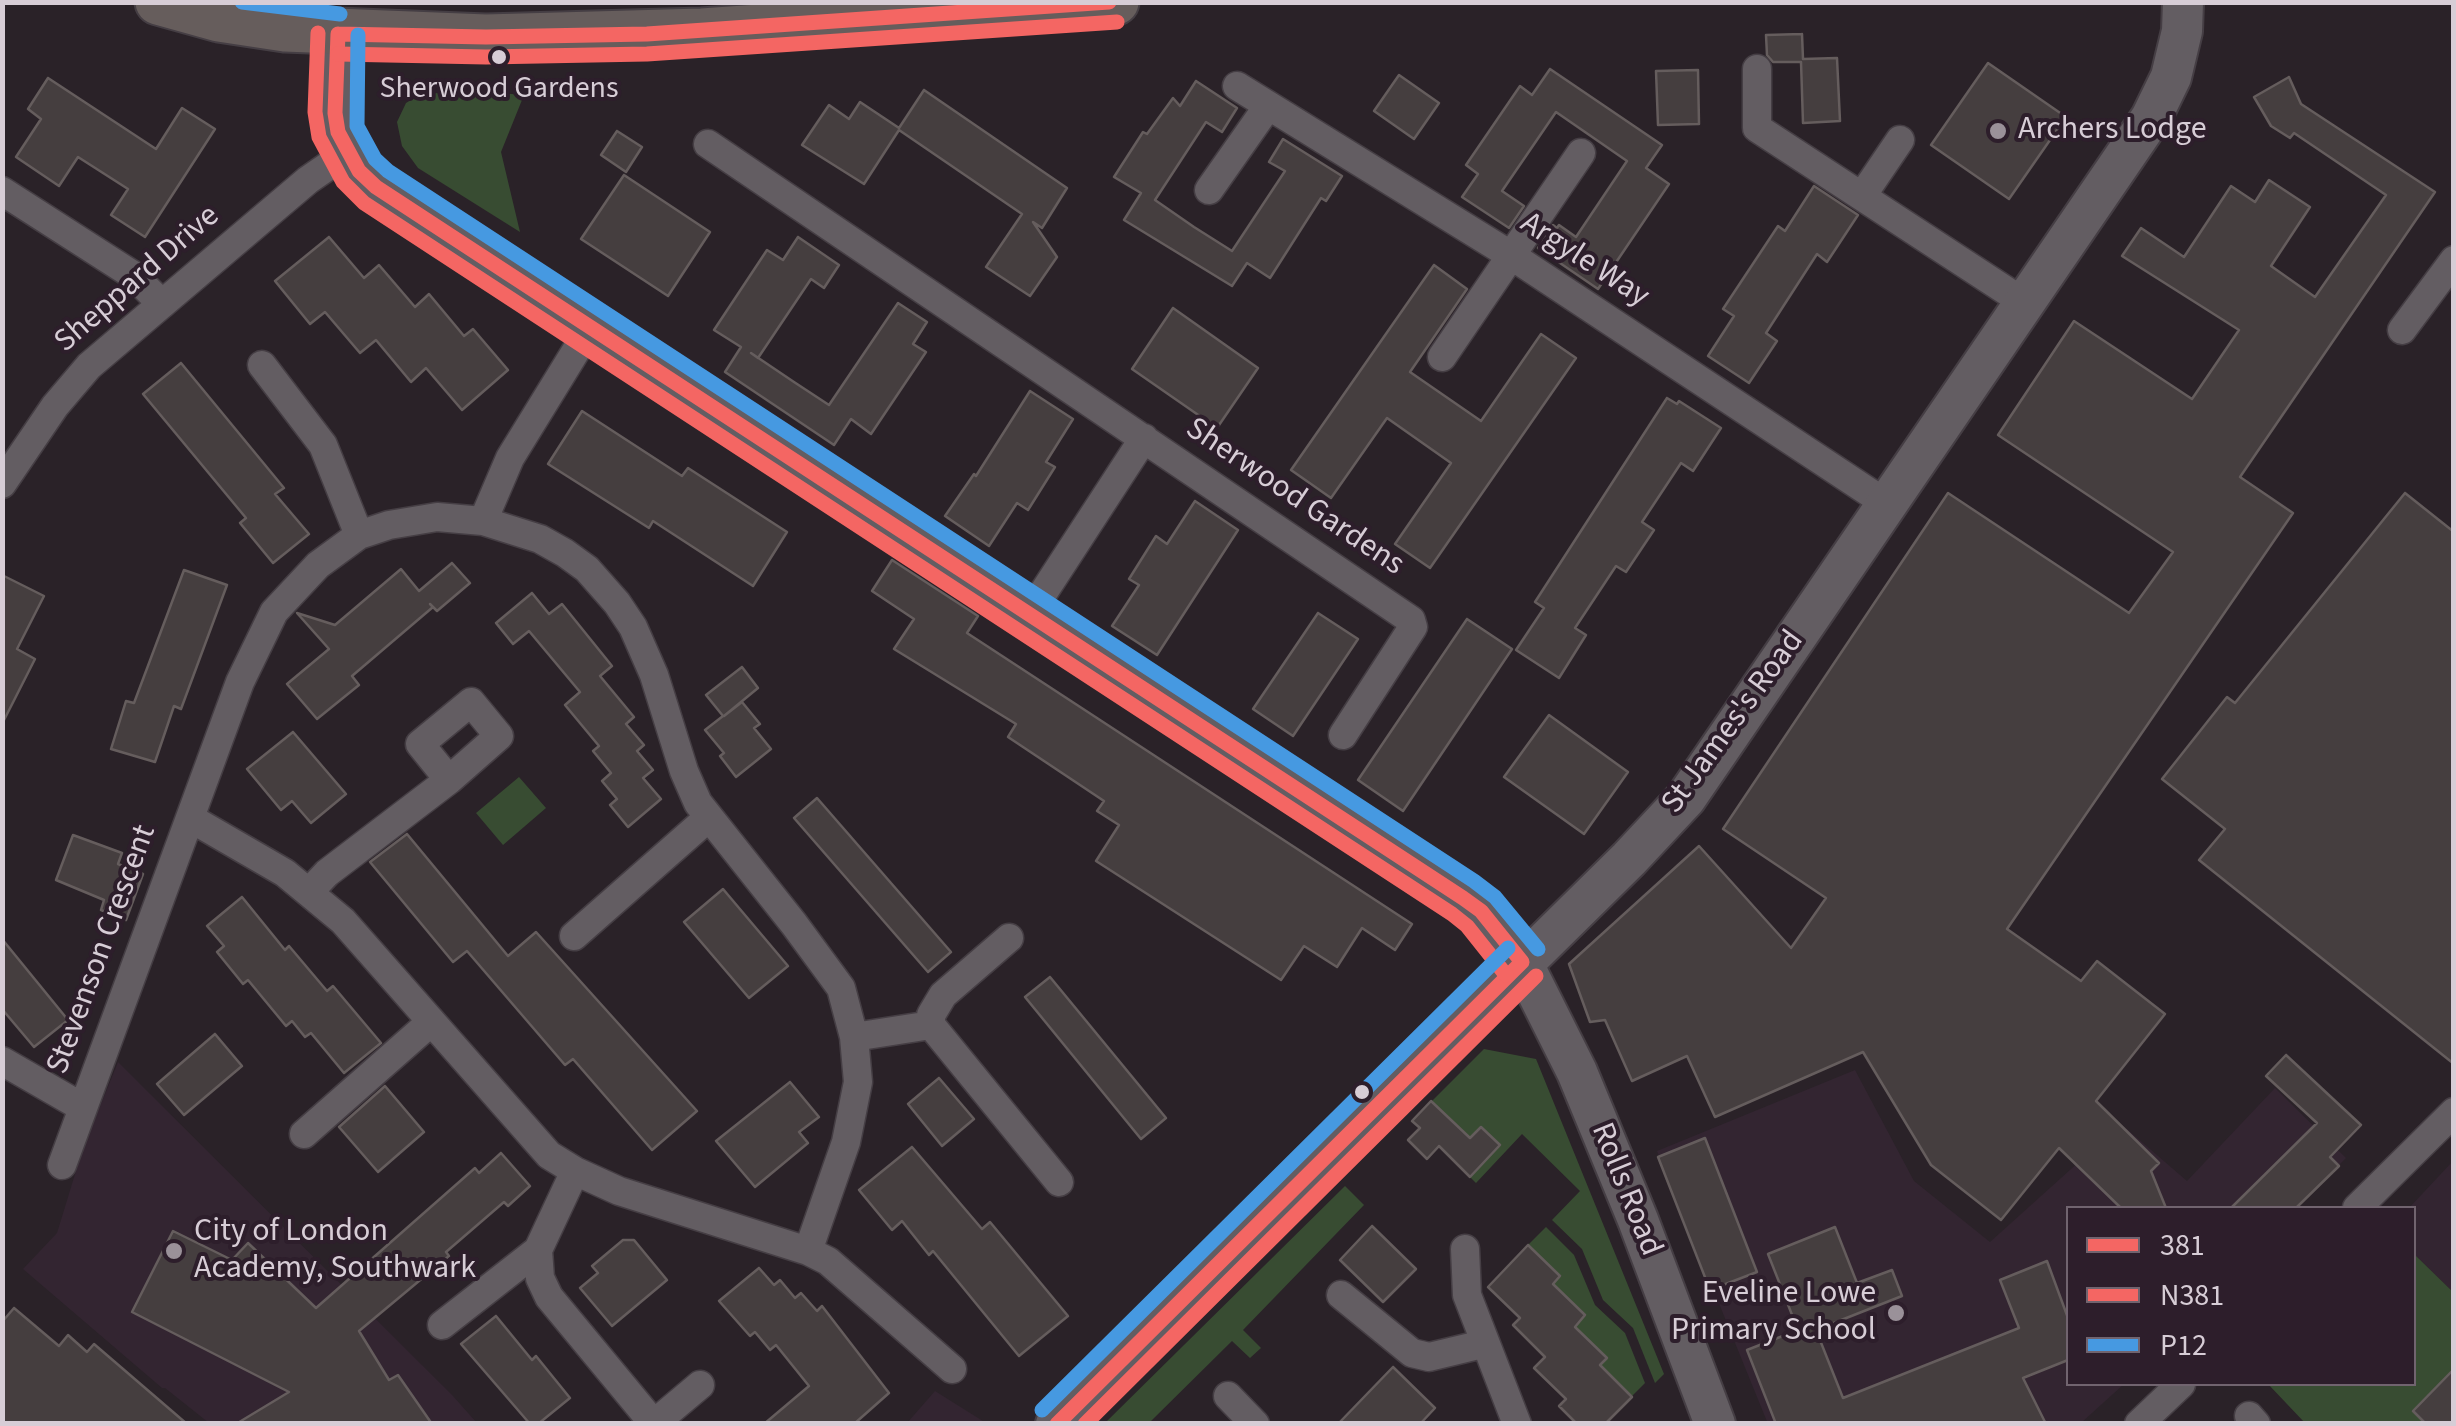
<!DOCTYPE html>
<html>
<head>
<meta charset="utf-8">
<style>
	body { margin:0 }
	#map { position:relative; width:2456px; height:1426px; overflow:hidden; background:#2a2228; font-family:"Source Sans 3",sans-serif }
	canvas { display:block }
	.frame { position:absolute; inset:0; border:5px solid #d7cdd6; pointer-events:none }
	.legend { position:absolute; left:2066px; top:1206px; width:350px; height:180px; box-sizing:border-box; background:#2d1e2b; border:2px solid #71646f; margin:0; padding:12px 18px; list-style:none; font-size:30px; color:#d7cdd6 }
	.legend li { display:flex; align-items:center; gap:20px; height:50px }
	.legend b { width:50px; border:2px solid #71646f }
</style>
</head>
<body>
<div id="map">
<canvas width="2456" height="1426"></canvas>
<div class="frame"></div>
<ul class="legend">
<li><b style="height:12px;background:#f46663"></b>381</li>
<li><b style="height:12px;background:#f46663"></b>N381</li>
<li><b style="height:12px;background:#4699e1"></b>P12</li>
</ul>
</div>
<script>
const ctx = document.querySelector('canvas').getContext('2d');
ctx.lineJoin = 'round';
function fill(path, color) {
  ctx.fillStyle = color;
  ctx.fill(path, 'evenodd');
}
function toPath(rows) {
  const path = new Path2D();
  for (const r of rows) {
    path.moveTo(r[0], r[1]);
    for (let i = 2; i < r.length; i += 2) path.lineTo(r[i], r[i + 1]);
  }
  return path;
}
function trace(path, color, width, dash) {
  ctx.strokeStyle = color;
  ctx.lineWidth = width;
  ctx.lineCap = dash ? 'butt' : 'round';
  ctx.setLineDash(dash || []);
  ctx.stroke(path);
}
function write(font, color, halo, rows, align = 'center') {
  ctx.font = font + ' "Source Sans 3",sans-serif';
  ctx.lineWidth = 8;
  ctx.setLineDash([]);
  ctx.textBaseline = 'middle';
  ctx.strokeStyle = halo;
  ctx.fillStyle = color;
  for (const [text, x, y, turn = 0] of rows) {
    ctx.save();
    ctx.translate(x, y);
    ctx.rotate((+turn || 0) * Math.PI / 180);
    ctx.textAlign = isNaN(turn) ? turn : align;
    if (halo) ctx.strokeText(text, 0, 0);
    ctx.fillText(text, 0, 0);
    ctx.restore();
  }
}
fill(toPath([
	[118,1062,453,1396,477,1423,209,1423,165,1388,162,1388,23,1269,57,1233,83,1148],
	[1855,1070,1914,1181,1990,1242,2121,1124,2187,1181,2275,1088,2346,1158,2296,1208,2068,1208,2068,1384,2124,1384,2081,1423,1768,1424,1657,1151],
	[2453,1161,2453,1292,2414,1254,2414,1208,2409,1208],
	[935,1391,986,1423,907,1423]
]), '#332531');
fill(toPath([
	[474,91,524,95,501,152,520,232,418,168,402,146,397,122,406,103,421,94],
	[519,777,546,808,503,845,476,813],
	[1484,1049,1536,1059,1664,1374,1655,1383,1633,1328,1603,1300,1582,1249,1552,1220,1580,1191,1522,1134,1476,1183,1470,1177,1500,1145,1481,1127,1470,1138,1432,1101],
	[1345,1186,1364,1205,1243,1330,1261,1348,1250,1358,1232,1341,1149,1423,1105,1423],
	[1546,1227,1574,1255,1595,1305,1625,1333,1645,1383,1632,1396,1600,1365,1575,1327,1585,1315,1553,1284,1560,1276,1528,1245],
	[2414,1254,2453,1292,2453,1423,2305,1423,2268,1384,2414,1384]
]), '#384c32');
const building = toPath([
	[1802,34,1803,59,1837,58,1840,121,1803,123,1801,62,1773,62,1767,55,1766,35,1802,34],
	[1988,63,2066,117,2009,199,1931,145,1988,63],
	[1550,69,1662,145,1646,168,1669,184,1598,289,1538,248,1553,225,1557,228,1559,225,1576,237,1627,161,1556,112,1502,191,1524,206,1509,228,1462,197,1478,174,1466,165,1520,86,1532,95,1550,69],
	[1698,70,1699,124,1658,125,1656,71,1698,70],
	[1399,75,1439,103,1414,139,1374,111,1399,75],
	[2289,77,2301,104,2435,192,2240,477,2293,513,2007,929,2081,981,2097,961,2165,1014,2096,1101,2159,1163,2151,1171,2166,1208,2121,1208,2059,1148,2001,1220,1931,1165,1863,1052,1715,1117,1687,1056,1632,1081,1605,1020,1590,1022,1569,964,1699,846,1791,948,1826,898,1723,829,1948,493,2129,613,2173,552,1998,435,2074,321,2192,399,2239,330,2122,256,2141,228,2184,257,2231,186,2255,202,2269,180,2310,207,2271,266,2315,297,2386,195,2294,133,2290,138,2271,126,2254,97,2289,77],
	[48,78,156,149,182,108,215,129,145,237,111,215,128,189,78,157,59,186,16,157,41,119,28,109,48,78],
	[1196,81,1237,108,1222,132,1206,122,1155,200,1194,227,1232,251,1285,171,1269,162,1283,139,1342,176,1326,201,1321,198,1270,278,1247,263,1232,286,1124,220,1141,193,1114,177,1143,132,1147,134,1173,98,1180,106,1196,81],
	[924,90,1067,188,1042,228,1033,222,1057,257,1030,296,986,267,1022,214,899,130,864,184,802,145,829,105,849,119,860,102,899,128,924,90],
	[617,131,642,147,626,172,601,155,617,131],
	[624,175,710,232,668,296,581,239,624,175],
	[1814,186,1858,215,1827,262,1817,254,1766,333,1777,341,1749,383,1708,356,1734,316,1723,309,1778,226,1785,231,1814,186],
	[329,237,364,278,379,265,415,307,429,294,464,336,473,329,508,370,462,410,426,368,411,382,376,340,360,353,325,312,310,324,275,281,329,237],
	[798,237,839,265,824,288,811,279,758,358,751,353,794,382,829,405,898,303,927,322,913,344,926,352,871,434,851,419,834,445,725,372,741,347,714,330,767,250,783,260,798,237],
	[1434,265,1467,289,1410,372,1481,421,1541,334,1576,358,1430,568,1395,544,1451,463,1387,418,1331,498,1291,470,1434,265],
	[1173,308,1258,368,1217,428,1132,369,1173,308],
	[181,363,284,488,275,494,309,534,273,563,240,523,246,518,143,394,181,363],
	[1030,391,1073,419,1046,462,1055,467,1028,510,1017,503,989,546,945,516,974,474,976,476,1030,391],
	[1667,398,1677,404,1679,401,1721,428,1693,471,1681,463,1642,522,1654,530,1626,572,1616,566,1575,628,1586,635,1559,678,1516,650,1544,608,1535,602,1667,398],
	[582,411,682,476,688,468,787,532,753,586,653,521,649,528,548,464,582,411],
	[2405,493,2454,532,2454,1064,2199,860,2225,829,2162,779,2227,697,2235,703,2405,493],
	[1195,501,1238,530,1157,655,1112,626,1139,585,1129,579,1156,536,1167,544,1195,501],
	[892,560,978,616,967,633,1412,924,1395,950,1362,928,1337,967,1304,946,1281,980,1096,861,1119,825,1097,811,1104,801,1008,737,1016,724,894,649,914,619,872,591,892,560],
	[452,563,470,583,437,611,430,604,433,607,352,676,359,685,317,719,287,684,329,649,297,613,335,625,401,569,419,591,452,563],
	[184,570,227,585,181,709,174,706,155,762,111,749,126,701,134,703,184,570],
	[2,575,44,596,17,649,35,659,2,724,2,575],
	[532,593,549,614,562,604,612,666,600,676,634,717,626,724,644,745,637,751,653,770,643,778,661,799,628,827,610,805,617,799,602,781,611,773,593,751,599,746,565,705,580,692,529,631,513,644,496,623,532,593],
	[1318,613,1358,639,1293,736,1253,709,1318,613],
	[1467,619,1512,649,1403,811,1358,780,1467,619],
	[742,667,758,688,724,716,742,702,760,724,754,728,771,749,736,777,720,756,724,753,705,730,723,716,706,695,742,667],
	[1549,715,1628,772,1584,834,1504,777,1549,715],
	[293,732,346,794,311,823,292,801,281,810,247,769,293,732],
	[817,798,951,952,928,972,794,818,817,798],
	[407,834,508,956,536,932,697,1111,652,1150,573,1059,565,1065,467,951,453,962,370,862,407,834],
	[73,835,122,853,118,864,143,874,126,920,101,910,104,900,56,880,73,835],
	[723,889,788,966,749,998,684,922,723,889],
	[242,897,285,950,289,946,327,991,333,986,381,1043,344,1073,311,1033,305,1037,292,1021,286,1026,248,980,243,984,217,952,224,946,207,926,242,897],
	[2,939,68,1020,34,1047,2,1009,2,939],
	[1050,977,1166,1118,1141,1139,1025,997,1050,977],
	[215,1034,242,1066,184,1115,157,1084,215,1034],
	[2286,1055,2361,1125,2330,1157,2339,1166,2296,1208,2231,1208,2317,1123,2266,1076,2286,1055],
	[939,1078,974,1119,942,1146,908,1104,939,1078],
	[790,1082,819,1117,799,1132,808,1143,755,1187,716,1141,790,1082],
	[385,1086,424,1132,378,1172,339,1127,385,1086],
	[1431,1101,1470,1138,1481,1127,1500,1145,1470,1177,1439,1146,1427,1159,1408,1140,1420,1128,1412,1121,1431,1101],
	[1705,1138,1757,1272,1710,1290,1658,1157,1705,1138],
	[912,1147,982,1229,990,1222,1068,1316,1019,1356,933,1251,929,1255,902,1221,892,1230,859,1190,912,1147],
	[501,1153,530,1186,508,1206,504,1202,446,1252,449,1256,359,1331,389,1380,398,1375,432,1424,236,1424,289,1392,132,1312,173,1231,232,1260,248,1243,316,1308,475,1168,479,1173,501,1153],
	[1372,1226,1416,1269,1383,1302,1340,1260,1372,1226],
	[1835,1227,1857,1283,1892,1270,1902,1296,1816,1330,1843,1398,2019,1328,2000,1280,2047,1261,2068,1318,2068,1360,2023,1378,2046,1424,1776,1424,1747,1350,1798,1330,1768,1254,1835,1227],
	[623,1240,634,1240,667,1280,612,1326,580,1288,598,1273,592,1266,623,1240],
	[1528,1245,1560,1276,1553,1284,1585,1315,1575,1327,1607,1358,1600,1365,1632,1397,1605,1424,1577,1424,1559,1406,1566,1399,1534,1368,1545,1357,1513,1325,1520,1318,1488,1287,1528,1245],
	[759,1268,774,1285,780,1280,795,1298,801,1293,817,1311,822,1306,889,1393,854,1424,764,1424,809,1386,776,1345,770,1350,755,1332,750,1336,719,1301,759,1268],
	[14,1308,59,1346,68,1335,87,1352,94,1344,187,1424,2,1424,2,1322,14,1308],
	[496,1316,532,1360,536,1356,570,1398,538,1424,530,1424,461,1344,496,1316],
	[1393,1367,1435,1408,1420,1424,1338,1424,1393,1367],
	[2454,1369,2454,1424,2426,1424,2413,1411,2454,1369]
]);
fill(building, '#453e3f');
trace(building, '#655d5d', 2.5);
const street = toPath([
	[1757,69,1757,128,2025,303],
	[1237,86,1512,256,1887,504],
	[708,144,1411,620,1413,627,1343,735],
	[1209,190,1268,106],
	[2,191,133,275,161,303],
	[1862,196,1900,140],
	[2402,330,2454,260],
	[1442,357,1581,153],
	[262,365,323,445,359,535],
	[2,484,55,406,89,366,308,180,347,153],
	[483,521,510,458,590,328],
	[1030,613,1144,438],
	[190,818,285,873,343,921,549,1155,575,1171,619,1191,808,1251,828,1261,952,1369],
	[310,891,327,873,449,780,499,736,471,702,420,744,449,780],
	[574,936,708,818],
	[931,1025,1059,1182],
	[854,1037,931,1025,931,1015,943,995,1009,938],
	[2,1061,82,1107],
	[304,1134,431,1022],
	[62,1165,240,682,274,612,318,565,359,535,389,525,437,517,483,521,540,539,565,553,587,569,617,603,633,627,654,675,684,771,698,803,794,924,841,988,854,1037,858,1082,846,1142,808,1251],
	[2357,1208,2454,1112],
	[1465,1249,1467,1295,1517,1424],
	[538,1250,540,1278,549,1297,654,1424],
	[1341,1295,1412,1353,1429,1357,1483,1344],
	[442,1325,538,1250,575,1171],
	[1228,1396,1255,1424],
	[2249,1416,2256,1424],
	[656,1422,700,1385],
	[2139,1424,2181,1384]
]);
const secondary = toPath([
	[338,34,335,113,338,132,359,171,376,187,1481,911,1522,962,1577,1072,1638,1220,1715,1424],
	[1056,1424,1629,859,1686,798,2151,118,2171,77,2182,31,2183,2]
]);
const primary = toPath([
	[158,2,219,19,285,29,486,37,702,31,1116,2]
]);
trace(street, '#453e44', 31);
trace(secondary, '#453e44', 44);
trace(primary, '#453e44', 49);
trace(street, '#635d62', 28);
trace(secondary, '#635d62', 40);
trace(primary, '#665d5c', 45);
trace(toPath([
	[338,34,335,113,338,132,359,171,376,187,1463,898,1481,911,1522,962],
	[338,34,486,37,647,34,1109,2],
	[1057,1424,1522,962]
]), '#f46663', 15);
trace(toPath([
	[318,33,315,112,319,137,343,182,364,203,1452,914,1467,926,1506,975],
	[338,54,486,57,647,54,1117,22],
	[1085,1424,1536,976]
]), '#f46663', 15);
trace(toPath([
	[242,2,340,14],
	[358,35,357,126,375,159,388,171,1474,881,1495,897,1538,949],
	[1042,1410,1508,948]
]), '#4699e1', 15);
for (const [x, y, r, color] of [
	[499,57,9,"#d7cdd6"],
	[1998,131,10,"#9a9199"],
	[1362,1092,9,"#d7cdd6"],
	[174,1251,10,"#9a9199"],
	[1896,1313,10,"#9a9199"]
]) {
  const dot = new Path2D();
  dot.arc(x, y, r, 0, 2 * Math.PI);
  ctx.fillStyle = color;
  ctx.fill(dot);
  trace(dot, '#2d1e2b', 4);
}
write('30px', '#d7cdd6', '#2d1e2b', [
	["Sherwood Gardens",499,90]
]);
write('32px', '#d7cdd6', '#2d1e2b', [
	["Archers Lodge",2018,131],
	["City of London",194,1233],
	["Academy, Southwark",194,1270],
	["Eveline Lowe",1876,1295,"right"],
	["Primary School",1876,1332,"right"]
], 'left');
write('32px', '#d7cdd6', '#2d1e2b', [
	["Argyle Way",1584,261,33],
	["Sheppard Drive",138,280,-41],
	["Sherwood Gardens",1294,498,34],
	["St James's Road",1734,723,-54],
	["Stevenson Crescent",103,950,-70],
	["Rolls Road",1625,1190,68]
]);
</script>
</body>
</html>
